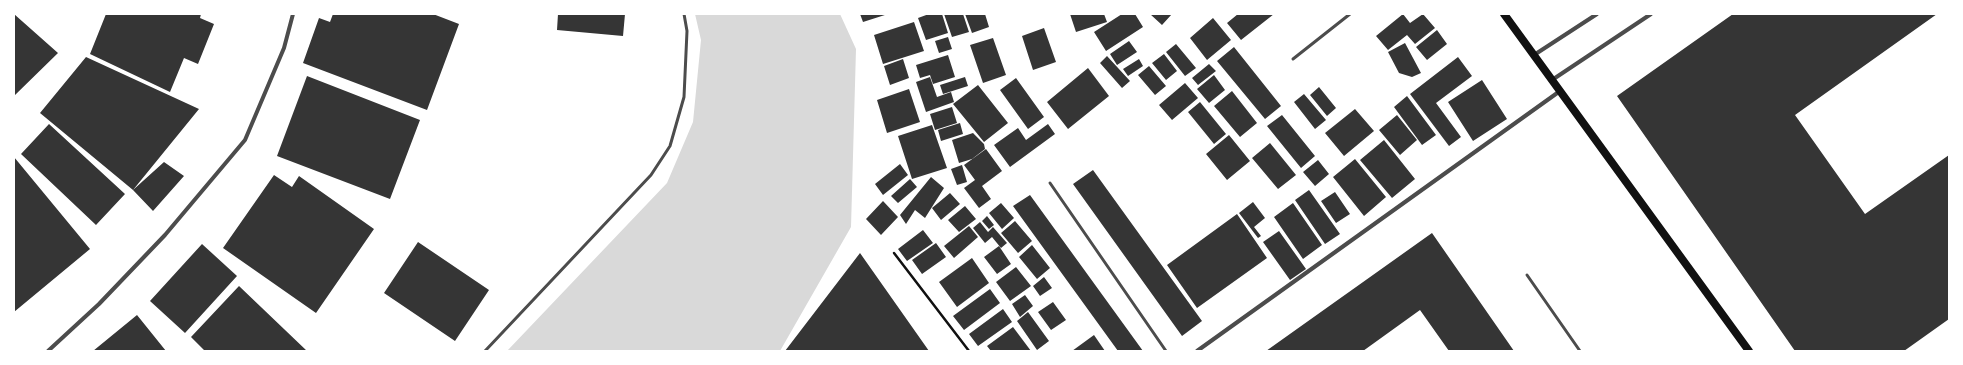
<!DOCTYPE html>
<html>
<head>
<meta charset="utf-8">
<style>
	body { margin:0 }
	#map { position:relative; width:1963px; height:365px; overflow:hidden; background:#fff; font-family:"Times New Roman",serif }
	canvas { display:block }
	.frame { position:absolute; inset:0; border:15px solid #fff; pointer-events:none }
</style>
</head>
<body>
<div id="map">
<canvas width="1963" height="365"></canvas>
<div class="frame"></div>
</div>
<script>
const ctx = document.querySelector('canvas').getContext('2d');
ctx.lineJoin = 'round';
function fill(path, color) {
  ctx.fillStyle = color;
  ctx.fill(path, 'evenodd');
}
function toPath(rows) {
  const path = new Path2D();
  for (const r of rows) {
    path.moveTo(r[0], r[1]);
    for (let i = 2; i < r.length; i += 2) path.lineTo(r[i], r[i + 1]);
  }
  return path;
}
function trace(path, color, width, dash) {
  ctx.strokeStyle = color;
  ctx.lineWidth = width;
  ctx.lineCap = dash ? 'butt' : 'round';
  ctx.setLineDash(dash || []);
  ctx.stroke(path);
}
fill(toPath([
	[695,14,840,14,856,49,851,227,780,351,507,351,667,183,693,122,701,40]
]), '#d9d9d9');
fill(toPath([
	[14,14,58,53,14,96],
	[106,14,201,14,200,18,214,24,198,64,184,58,170,92,90,54],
	[333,14,433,14,459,24,427,110,303,63,319,18,330,22],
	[558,14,625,14,623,36,557,30],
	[860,14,888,14,863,22],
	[929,14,942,14,948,33,926,40,918,18],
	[944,14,963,14,969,32,952,37],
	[965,14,985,14,989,27,972,33],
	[1070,14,1104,14,1107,22,1076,32],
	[1122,14,1135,14,1143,27,1106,51,1094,32],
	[1150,14,1172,14,1162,25],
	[1238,14,1274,14,1241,40,1227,23],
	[1403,14,1410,23,1423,14,1435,28,1415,44,1407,35,1388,50,1376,36],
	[1733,14,1937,14,1795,115,1865,214,1949,155,1949,319,1904,351,1795,351,1617,96],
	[1213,18,1231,40,1207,60,1190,38],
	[914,22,924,51,883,64,874,35],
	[1044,28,1056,62,1033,70,1022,36],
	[1437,30,1447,44,1427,60,1416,47],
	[948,37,952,49,939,53,935,41],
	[993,38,1006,75,983,83,970,45],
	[1129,41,1137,52,1117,65,1110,54],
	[1405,43,1421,73,1412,77,1399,73,1388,52],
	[1176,44,1196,68,1185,76,1166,52],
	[1234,47,1281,106,1265,119,1217,61],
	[1164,54,1177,71,1166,80,1152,63],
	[948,55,955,77,933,84,930,75,920,78,916,65],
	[1107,56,1130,81,1122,88,1100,63],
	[86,57,199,109,133,190,40,113],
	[1458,57,1472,76,1436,103,1461,137,1449,146,1410,94],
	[903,59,909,78,890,85,884,66],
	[1139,59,1143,66,1128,76,1123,69],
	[1209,64,1216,71,1198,85,1192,78],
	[1149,66,1166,86,1155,95,1138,75],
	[1088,68,1109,96,1068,129,1047,102],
	[1214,75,1225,90,1209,103,1197,89],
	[307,76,420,120,390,199,277,156],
	[930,77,937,97,951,92,954,102,926,112,916,82],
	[965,77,968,86,943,94,940,85],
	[1016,78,1044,117,1028,129,1000,90],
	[1482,80,1507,119,1473,141,1448,102],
	[1185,83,1198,98,1172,120,1159,105],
	[978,85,1008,123,984,142,953,104],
	[1319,87,1336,108,1327,116,1310,95],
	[909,89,920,122,887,133,877,100],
	[1232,91,1257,123,1240,137,1214,106],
	[1304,94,1326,120,1315,129,1294,102],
	[1407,96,1436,135,1422,145,1394,107],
	[1200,102,1226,134,1214,144,1188,112],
	[952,107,957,123,935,130,930,114],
	[1355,109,1374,131,1344,156,1325,133],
	[1282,115,1315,156,1301,168,1267,126],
	[1397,115,1417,140,1400,155,1379,130],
	[960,123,963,134,941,141,938,130],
	[49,124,125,194,96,225,21,154],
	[1048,124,1055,134,1010,167,994,145,1018,128,1026,140],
	[932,125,947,168,912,179,898,136],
	[973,133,984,144,985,149,972,159,959,163,952,140],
	[1229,135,1250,161,1227,180,1206,154],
	[1384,140,1415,179,1392,198,1360,160],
	[1270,143,1296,175,1278,189,1252,158],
	[986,149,1002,171,982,186,991,199,979,208,964,188,975,180,964,165],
	[14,157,90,249,14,312],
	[1355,159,1386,197,1364,216,1333,177],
	[1318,160,1329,174,1315,186,1303,172],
	[164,162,184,176,153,211,133,190],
	[900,164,908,175,883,195,875,184],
	[962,165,967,182,957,185,951,169],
	[1093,170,1202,321,1182,336,1073,184],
	[274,175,292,187,299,176,374,229,316,313,223,248],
	[931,177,944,188,925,218,915,210,906,224,900,215],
	[910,179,917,187,898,203,891,196],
	[1309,190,1340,234,1325,244,1295,200],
	[1335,192,1350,214,1336,223,1321,201],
	[950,193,960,204,941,220,932,208],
	[1030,195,1143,351,1118,351,1013,206],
	[883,201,898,217,881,235,866,219],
	[1253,202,1265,218,1254,227,1261,236,1258,238,1239,213],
	[1001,203,1014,218,1002,229,989,213],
	[1293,203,1322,245,1303,259,1274,217],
	[965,206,976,219,959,232,948,220],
	[1237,214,1267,258,1197,308,1167,265],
	[987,216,994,225,989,229,982,221],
	[1015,221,1032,241,1018,253,1001,233],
	[980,222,988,232,993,227,1007,243,1001,248,992,237,985,243,973,228],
	[969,226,978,237,954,258,944,246],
	[923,230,933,243,907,261,898,249],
	[1279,231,1306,269,1290,280,1263,242],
	[1432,233,1514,351,1449,351,1420,310,1363,351,1266,351],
	[418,242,489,290,455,341,384,293],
	[936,243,946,257,922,274,912,260],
	[202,244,237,276,185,333,150,301],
	[1032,245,1050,268,1037,279,1019,257],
	[999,246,1011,264,997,274,984,257],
	[860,253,929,351,785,351],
	[972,258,989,283,957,307,939,282],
	[1016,267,1031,286,1010,301,996,282],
	[1044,277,1052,288,1040,296,1033,286],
	[239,286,307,351,205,351,191,337],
	[990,289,1000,303,964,330,953,316],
	[1025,295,1033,306,1020,317,1012,304],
	[1053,302,1066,320,1051,330,1038,312],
	[1003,309,1012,322,978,346,969,334],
	[1028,312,1049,341,1037,350,1017,321],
	[137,315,166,351,93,351],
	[1013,327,1031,351,991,351,987,346],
	[1094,335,1105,351,1072,351]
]), '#353535');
trace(toPath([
	[894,253,969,351]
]), '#111', 2.5);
trace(toPath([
	[1293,59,1350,14],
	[1050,183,1166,351],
	[1527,275,1580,351],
	[485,351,651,175,670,146,684,97,687,31,684,14]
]), '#4c4c4c', 3);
trace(toPath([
	[1534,55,1597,14],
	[1552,80,1651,14],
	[48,351,99,304,165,235,245,140,284,48,293,14],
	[1197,351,1560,91]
]), '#4c4c4c', 4);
trace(toPath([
	[1504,14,1749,351]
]), '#111', 8);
</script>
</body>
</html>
